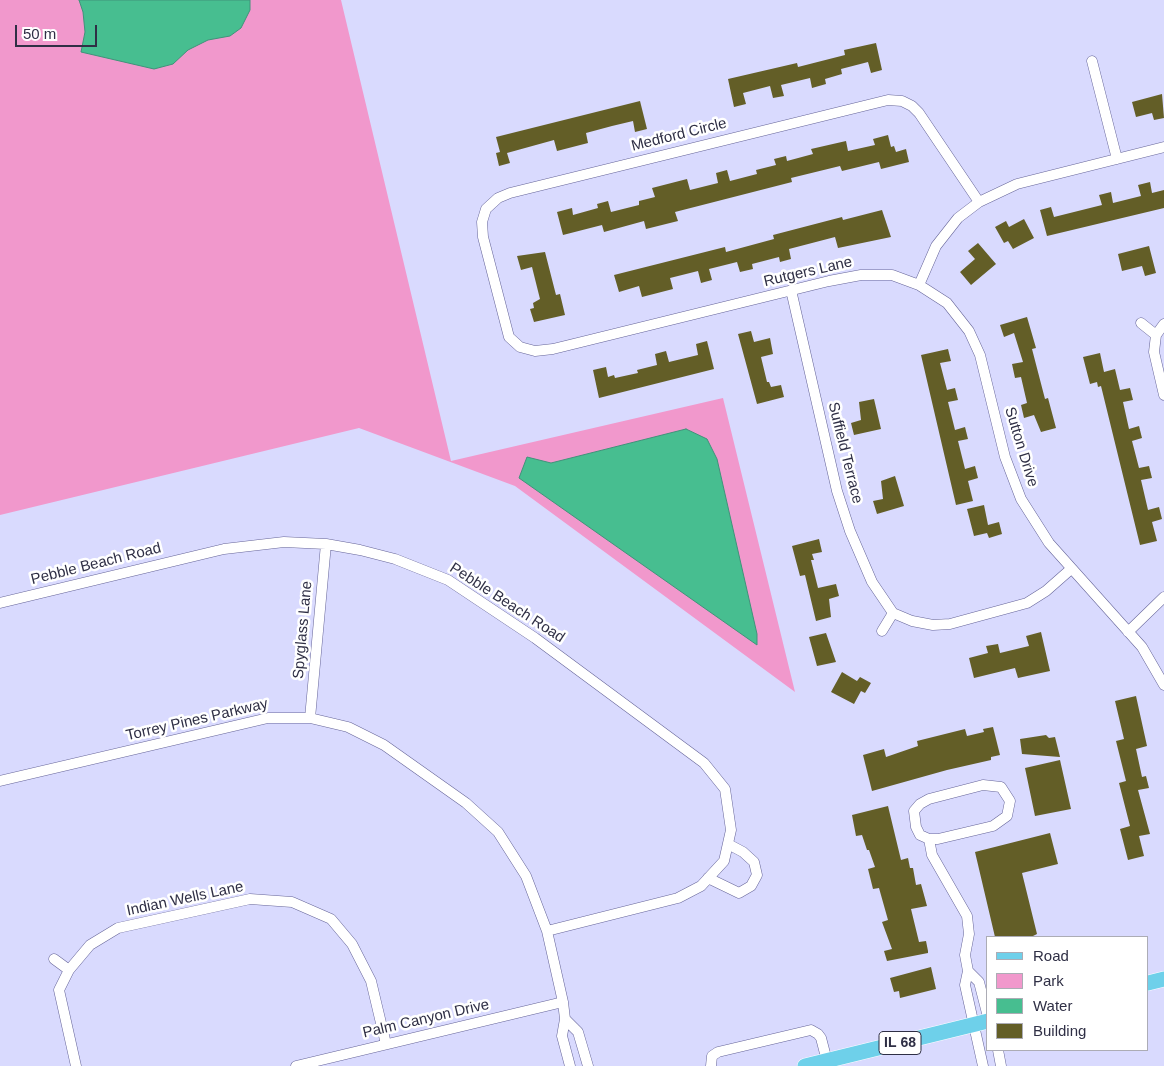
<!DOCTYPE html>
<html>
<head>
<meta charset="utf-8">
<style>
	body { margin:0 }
	#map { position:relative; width:1164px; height:1066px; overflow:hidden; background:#d9dafe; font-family:Arial,sans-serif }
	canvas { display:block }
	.legend { position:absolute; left:986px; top:936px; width:162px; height:115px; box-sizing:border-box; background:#fff; border:1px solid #acacb5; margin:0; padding:6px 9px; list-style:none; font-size:15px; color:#2f2f45 }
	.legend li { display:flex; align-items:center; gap:10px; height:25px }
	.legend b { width:25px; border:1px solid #acacb5 }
	.scale { position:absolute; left:15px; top:25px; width:82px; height:22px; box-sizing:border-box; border:2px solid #2f2f45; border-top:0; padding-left:6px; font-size:15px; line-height:18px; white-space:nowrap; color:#2f2f45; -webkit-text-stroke:4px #fff; paint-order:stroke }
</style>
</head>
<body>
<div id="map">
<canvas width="1164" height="1066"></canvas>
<ul class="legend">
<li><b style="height:6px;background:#6ed0ea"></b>Road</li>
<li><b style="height:14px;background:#f198cc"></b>Park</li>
<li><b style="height:14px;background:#47be90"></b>Water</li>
<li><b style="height:14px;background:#635e27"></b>Building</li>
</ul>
<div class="scale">50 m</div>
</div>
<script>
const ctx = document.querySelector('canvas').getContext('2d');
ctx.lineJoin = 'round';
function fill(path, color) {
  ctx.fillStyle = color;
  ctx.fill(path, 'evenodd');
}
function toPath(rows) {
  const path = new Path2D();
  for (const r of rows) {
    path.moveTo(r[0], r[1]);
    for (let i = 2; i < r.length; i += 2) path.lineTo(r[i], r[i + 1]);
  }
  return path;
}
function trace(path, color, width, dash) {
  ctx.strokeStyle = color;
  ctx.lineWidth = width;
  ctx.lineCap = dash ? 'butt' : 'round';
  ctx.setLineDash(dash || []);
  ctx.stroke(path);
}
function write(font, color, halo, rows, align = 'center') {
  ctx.font = font + ' Arial,sans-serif';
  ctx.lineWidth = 5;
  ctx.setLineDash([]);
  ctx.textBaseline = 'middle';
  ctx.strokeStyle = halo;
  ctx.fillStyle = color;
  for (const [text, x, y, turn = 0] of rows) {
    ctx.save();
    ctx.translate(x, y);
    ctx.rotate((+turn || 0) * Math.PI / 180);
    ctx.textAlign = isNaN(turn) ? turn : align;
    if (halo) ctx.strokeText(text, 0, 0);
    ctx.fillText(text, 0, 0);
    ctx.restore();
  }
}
fill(toPath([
	[0,0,341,0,451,461,723,398,795,692,515,486,359,428,0,515]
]), '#f198cc');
const water = toPath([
	[79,0,250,0,250,10,241,28,230,36,208,40,188,50,173,64,154,69,81,52,85,32,83,12,79,0],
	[686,429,707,439,717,459,757,634,757,645,519,478,527,457,551,463,686,429]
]);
fill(water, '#47be90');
trace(water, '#40937a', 1);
fill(toPath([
	[876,43,882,70,871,73,868,62,841,69,842,74,825,79,826,84,812,88,810,78,781,85,784,96,773,98,770,86,743,93,746,104,734,107,728,79,797,63,798,67,845,55,844,50],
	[1162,94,1164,118,1154,120,1152,113,1136,117,1132,102],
	[640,101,647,129,635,132,633,121,612,126,586,133,588,143,557,151,554,140,507,153,510,163,499,166,496,153,500,152,496,137],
	[888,135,891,147,894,146,896,152,906,149,909,162,881,169,879,162,842,171,840,166,791,178,792,182,675,212,678,221,646,229,644,221,604,232,602,225,563,235,557,212,572,208,573,215,598,208,597,204,608,201,611,212,639,205,639,201,655,197,652,188,687,179,690,190,718,183,716,173,727,170,730,181,757,174,756,170,776,165,774,159,786,156,787,161,813,154,811,149,846,141,848,151,875,145,873,139],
	[1150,182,1152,193,1164,190,1164,208,1047,236,1040,210,1051,207,1054,217,1102,205,1099,195,1111,192,1113,203,1141,196,1138,185],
	[882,210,891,237,838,248,835,237,789,249,791,259,780,262,779,257,752,264,753,269,740,272,737,262,709,269,712,280,701,283,698,271,670,278,673,289,642,297,639,286,619,292,614,275,725,247,726,252,774,239,773,235,842,217,843,220],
	[1024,219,1034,238,1013,249,1008,241,1004,243,995,227,1006,221,1009,227],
	[978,243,996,264,971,285,960,272,975,259,968,251],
	[1149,246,1156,273,1145,276,1142,266,1122,271,1118,254],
	[545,252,556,295,560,294,565,315,534,322,530,309,534,308,533,303,540,299,532,267,521,270,517,256],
	[1027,317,1036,348,1032,349,1045,399,1048,398,1056,428,1041,432,1034,415,1024,418,1021,405,1027,403,1021,377,1015,378,1012,364,1023,362,1014,333,1004,337,1000,325],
	[751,331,754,342,770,338,773,354,761,357,767,382,769,382,771,387,781,385,784,397,757,404,738,334],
	[707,341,714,369,599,398,593,370,606,367,608,377,614,375,615,378,638,373,637,370,657,365,655,354,666,351,669,362,698,355,696,344],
	[948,349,951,361,940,363,947,390,955,388,958,400,948,402,955,430,965,427,968,439,958,441,965,469,975,466,978,478,968,481,973,501,956,505,921,355],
	[1100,353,1104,372,1115,369,1120,390,1130,388,1133,400,1123,402,1129,429,1139,426,1142,438,1132,441,1139,468,1149,466,1152,478,1141,480,1148,510,1159,507,1162,519,1152,522,1157,541,1140,545,1101,386,1098,387,1097,382,1090,384,1083,357],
	[874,399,881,429,854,435,851,423,861,420,859,402],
	[895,476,904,506,877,514,873,501,883,499,881,481],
	[984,505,988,525,999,522,1002,534,989,538,987,533,974,536,967,509],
	[819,539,822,552,812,554,814,560,811,560,818,588,836,584,839,596,829,599,831,617,816,621,805,575,800,576,792,546],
	[1041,632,1050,671,1018,678,1015,668,974,678,969,658,988,653,986,646,998,644,1000,653,1029,646,1026,636],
	[826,633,836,662,817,666,809,637],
	[842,672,857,681,860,677,871,683,865,693,861,691,854,704,831,692],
	[1136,696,1147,746,1136,749,1142,777,1146,776,1149,788,1138,790,1150,834,1139,836,1144,856,1128,860,1120,829,1130,826,1119,783,1126,781,1116,741,1124,739,1115,701],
	[993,727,1000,755,991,757,991,760,947,770,872,791,863,755,884,749,886,757,918,746,917,741,965,729,967,736,984,732,983,729],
	[1046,735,1049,738,1055,737,1060,757,1022,754,1020,739],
	[1060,760,1071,809,1035,816,1025,768],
	[888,806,901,860,908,858,910,868,913,868,916,885,921,884,927,906,911,909,919,942,926,941,928,951,928,953,887,961,884,951,892,949,882,922,888,920,879,888,873,889,868,869,875,867,869,850,867,850,862,835,856,836,852,815],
	[1050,833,1058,864,1022,873,1037,934,1031,937,995,937,975,852],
	[931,967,936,989,900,998,899,991,894,992,890,978]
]), '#635e27');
const street = toPath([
	[1092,61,1117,159],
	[979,202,919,113,912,106,902,101,888,100,510,193,498,198,486,209,482,222,483,237,509,337,520,347,535,351,553,349,829,281,861,275,892,275,919,285,947,303,969,331,980,355,1005,457,1021,499,1049,543,1142,647,1164,685],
	[919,285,936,246,958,218,979,202,1017,184,1164,147],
	[791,290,837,491,850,531,872,582,893,613,912,621,933,625,950,624,1027,603,1046,591,1071,569],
	[1141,323,1156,335,1154,352,1164,395],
	[1156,335,1164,324],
	[0,603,224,549,284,542,326,544,360,550,395,559,448,580,535,638,704,763,725,789,731,830,724,861,701,886,678,898,547,931],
	[882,631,893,613],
	[1128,632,1164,597],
	[310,718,326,544],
	[0,781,268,718,310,718,348,727,384,745,466,803,498,832,526,876,547,931,563,1002,565,1019],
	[983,785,1001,787,1010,801,1007,816,993,826,938,839,929,839,920,835,916,827,914,811,920,804,929,799,983,785],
	[929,839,932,855,967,916,969,934,965,955,968,971],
	[708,878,739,893,751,886,757,875,754,862,743,852,728,844],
	[54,959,69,970,59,990,76,1066],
	[69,970,90,945,118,928,250,899,292,902,331,919,352,944,371,981,386,1044],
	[998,1050,1001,1066],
	[296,1066,563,1002],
	[570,1066,562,1036,565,1019,578,1032,588,1066],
	[711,1066,712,1056,718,1052,811,1030,818,1034,821,1038,827,1061],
	[983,1066,965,985,968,971,979,982,988,1017]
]);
const primary = toPath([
	[1148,983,1164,979],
	[805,1066,988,1021]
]);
trace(street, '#666599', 11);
trace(primary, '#fff', 16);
trace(street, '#fff', 10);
trace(primary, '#6ed0ea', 15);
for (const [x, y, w] of [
	[900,1043,42]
]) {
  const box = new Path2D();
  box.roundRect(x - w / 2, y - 11.5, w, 23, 4);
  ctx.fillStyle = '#fff';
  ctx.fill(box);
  trace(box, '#2f2f45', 1);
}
write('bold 14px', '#2f2f45', null, [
	["IL 68",900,1043]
]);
write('15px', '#2f2f45', '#fff', [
	["Medford Circle",679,135,-14],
	["Rutgers Lane",808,272,-13],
	["Sutton Drive",1021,447,73],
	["Suffield Terrace",845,453,76],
	["Pebble Beach Road",96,564,-14],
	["Pebble Beach Road",507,603,33],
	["Spyglass Lane",303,630,-85],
	["Torrey Pines Parkway",197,720,-13],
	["Indian Wells Lane",185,899,-12],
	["Palm Canyon Drive",426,1019,-13]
]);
</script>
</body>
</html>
